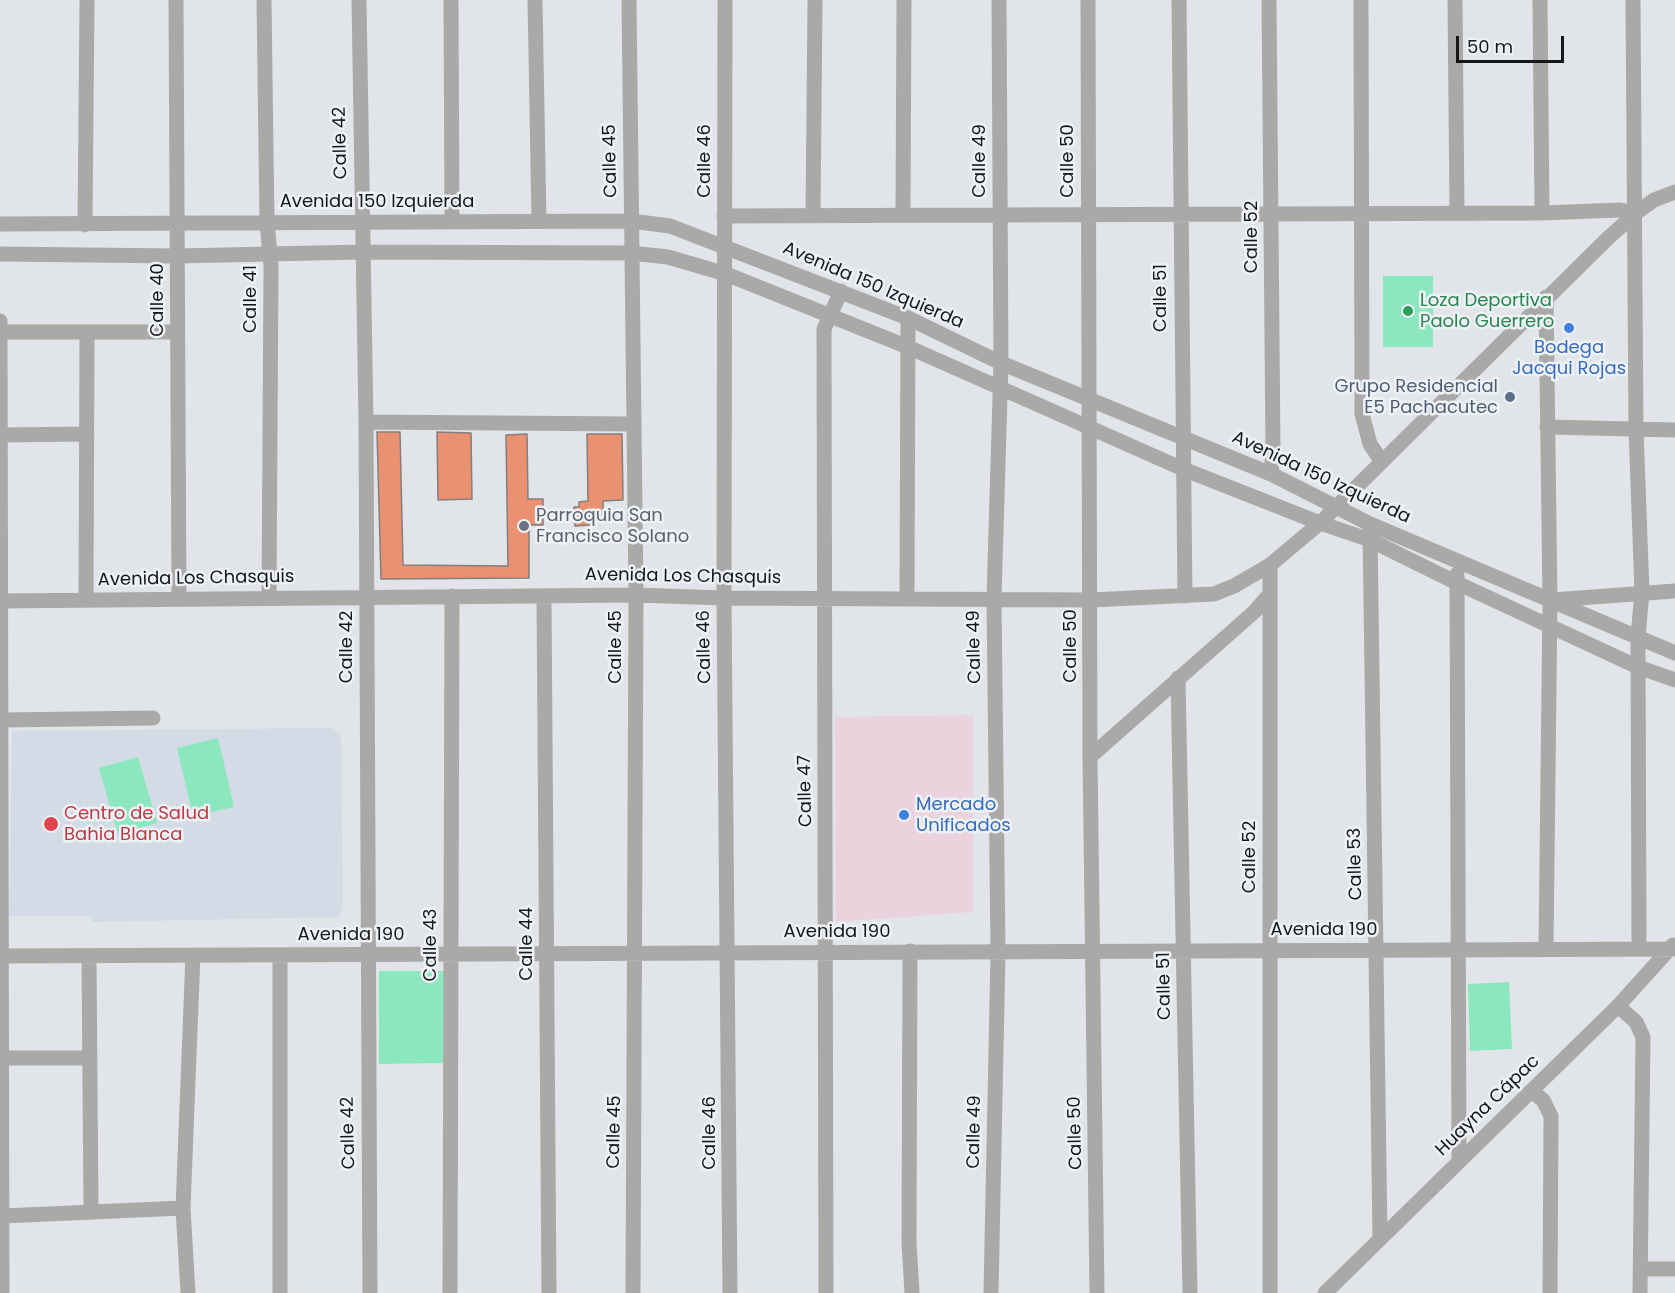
<!DOCTYPE html>
<html>
<head>
<meta charset="utf-8">
<style>
	body { margin:0 }
	#map { position:relative; width:1675px; height:1293px; overflow:hidden; background:#e1e5e9; font-family:Poppins,sans-serif }
	canvas { display:block }
	.scale { position:absolute; left:1456px; top:36px; width:108px; height:27px; box-sizing:border-box; border:3px solid #161719; border-top:0; padding-left:8px; font-size:18px; line-height:21px; white-space:nowrap; color:#161719; -webkit-text-stroke:4px #eef2f7; paint-order:stroke }
</style>
</head>
<body>
<div id="map">
<canvas width="1675" height="1293"></canvas>
<div class="scale">50 m</div>
</div>
<script>
const ctx = document.querySelector('canvas').getContext('2d');
ctx.lineJoin = 'round';
function fill(path, color) {
  ctx.fillStyle = color;
  ctx.fill(path, 'evenodd');
}
function toPath(rows) {
  const path = new Path2D();
  for (const r of rows) {
    path.moveTo(r[0], r[1]);
    for (let i = 2; i < r.length; i += 2) path.lineTo(r[i], r[i + 1]);
  }
  return path;
}
function trace(path, color, width, dash) {
  ctx.strokeStyle = color;
  ctx.lineWidth = width;
  ctx.lineCap = dash ? 'butt' : 'round';
  ctx.setLineDash(dash || []);
  ctx.stroke(path);
}
function write(font, color, halo, rows, align = 'center') {
  ctx.font = font + ' Poppins,sans-serif';
  ctx.lineWidth = 5;
  ctx.setLineDash([]);
  ctx.textBaseline = 'middle';
  ctx.strokeStyle = halo;
  ctx.fillStyle = color;
  for (const [text, x, y, turn = 0] of rows) {
    ctx.save();
    ctx.translate(x, y);
    ctx.rotate((+turn || 0) * Math.PI / 180);
    ctx.textAlign = isNaN(turn) ? turn : align;
    if (halo) ctx.strokeText(text, 0, 0);
    ctx.fillText(text, 0, 0);
    ctx.restore();
  }
}
fill(toPath([
	[973,715,973,912,836,922,835,717]
]), '#ebd3de');
fill(toPath([
	[332,728,341,736,343,905,339,917,92,922,92,916,9,916,12,731]
]), '#d3dbe6');
fill(toPath([
	[1383,276,1433,276,1433,347,1383,347],
	[218,738,234,807,193,816,177,748],
	[138,757,157,823,118,834,99,768],
	[379,971,445,971,443,1063,379,1064],
	[1509,982,1512,1049,1470,1051,1468,984]
]), '#8ae7be');
const building = toPath([
	[377,432,400,432,403,565,508,566,506,435,527,434,528,499,543,499,543,525,529,525,529,578,381,579,377,432],
	[437,432,471,433,472,499,438,500,437,432],
	[587,434,622,434,623,500,603,501,603,515,589,515,590,525,575,526,574,507,579,507,579,502,588,501,587,434]
]);
fill(building, '#e99171');
trace(building, '#847e7c', 1.5);
trace(toPath([
	[176,0,179,599],
	[264,0,267,222,271,266,269,598],
	[359,0,366,422,370,1293],
	[451,0,452,221],
	[535,0,539,221],
	[629,0,636,595,633,1293],
	[725,0,724,598,730,1293],
	[1088,0,1090,757,1097,1293],
	[1179,0,1185,596],
	[1269,0,1273,449,1271,474],
	[1361,0,1362,414,1370,444,1382,462],
	[1455,0,1457,212],
	[1540,0,1542,213],
	[1633,0,1636,430,1642,592,1638,637,1639,949],
	[903,214,904,0],
	[724,216,1542,213,1620,210,1636,213],
	[813,216,815,0],
	[0,224,631,221,670,226,908,318,1001,363,1271,474,1370,524,1675,653],
	[85,225,87,0],
	[0,254,177,256,362,252,631,253,668,257,726,274,908,347,1183,469,1320,523,1370,540,1457,583,1638,667,1675,680],
	[0,321,2,1293],
	[0,332,177,332],
	[366,422,633,424],
	[1547,427,1675,430],
	[0,435,87,434],
	[1370,531,1380,1238],
	[1270,565,1270,1293],
	[1457,574,1459,1162],
	[544,596,549,1293],
	[907,597,908,318],
	[86,600,87,332],
	[1552,600,1675,591],
	[0,601,636,595,724,598,1091,600,1214,594,1234,586,1270,565,1320,523,1607,239,1636,213,1654,200,1675,192],
	[1178,678,1190,1293],
	[1,720,153,718],
	[1090,757,1254,612,1270,594],
	[1546,949,1550,600,1546,297],
	[910,951,909,1243,912,1293],
	[0,956,1675,949],
	[89,956,91,1212],
	[1618,1006,1636,1022,1643,1037,1640,1293],
	[1,1058,90,1058],
	[1531,1091,1543,1100,1551,1116,1550,1293],
	[2,1216,183,1208],
	[1640,1269,1675,1269],
	[188,1293,183,1208,193,955],
	[280,1293,280,955],
	[450,1293,452,596],
	[826,1293,824,329,841,291],
	[991,1293,998,952,994,598,1001,363,999,0],
	[1325,1293,1618,1006,1673,945]
]), '#aba9a7', 15);
for (const [x, y, r, color] of [
	[1408,311,6,"#2e9e5b"],
	[1569,328,6,"#3f7fe0"],
	[1510,397,6,"#5c6f8a"],
	[524,526,6,"#6b7280"],
	[904,815,6,"#3f7fe0"],
	[51,824,8,"#e0444e"]
]) {
  const dot = new Path2D();
  dot.arc(x, y, r, 0, 2 * Math.PI);
  ctx.fillStyle = color;
  ctx.fill(dot);
  trace(dot, '#eef2f7', 2);
}
write('18px', '#161719', '#eef2f7', [
	["Calle 42",341,143,-91],
	["Calle 45",611,161,-91],
	["Calle 46",705,161,-90],
	["Calle 49",980,161,-90],
	["Calle 50",1068,161,-90],
	["Avenida 150 Izquierda",377,202],
	["Calle 52",1252,237,-90],
	["Avenida 150 Izquierda",873,286,23],
	["Calle 51",1161,298,-90],
	["Calle 41",251,299,-90],
	["Calle 40",158,300,-90],
	["Avenida 150 Izquierda",1321,478,25],
	["Avenida Los Chasquis",683,577,1],
	["Avenida Los Chasquis",196,579,-1],
	["Calle 50",1071,646,-90],
	["Calle 42",347,647,-90],
	["Calle 45",616,647,-90],
	["Calle 46",705,647,-91],
	["Calle 49",975,647,-91],
	["Calle 47",806,791,-91],
	["Calle 52",1250,857,-90],
	["Calle 53",1356,864,-91],
	["Avenida 190",1324,930],
	["Avenida 190",837,932],
	["Avenida 190",351,935],
	["Calle 44",527,944,-90],
	["Calle 43",431,945,-90],
	["Calle 51",1165,986,-91],
	["Huayna Cápac",1488,1106,-44],
	["Calle 45",615,1132,-89],
	["Calle 49",975,1132,-89],
	["Calle 42",349,1133,-91],
	["Calle 46",710,1133,-90],
	["Calle 50",1076,1133,-91]
]);
write('18px', '#27864d', '#eef2f7', [
	["Loza Deportiva",1420,301],
	["Paolo Guerrero",1420,322]
], 'left');
write('18px', '#366cbe', '#eef2f7', [
	["Bodega",1569,348],
	["Jacqui Rojas",1569,369],
	["Mercado",916,805,"left"],
	["Unificados",916,826,"left"]
]);
write('18px', '#4e5e75', '#eef2f7', [
	["Grupo Residencial",1498,387],
	["E5 Pachacutec",1498,408]
], 'right');
write('18px', '#5b616d', '#eef2f7', [
	["Parroquia San",536,516],
	["Francisco Solano",536,537]
], 'left');
write('18px', '#be3a42', '#eef2f7', [
	["Centro de Salud",64,814],
	["Bahia Blanca",64,835]
], 'left');
</script>
</body>
</html>
